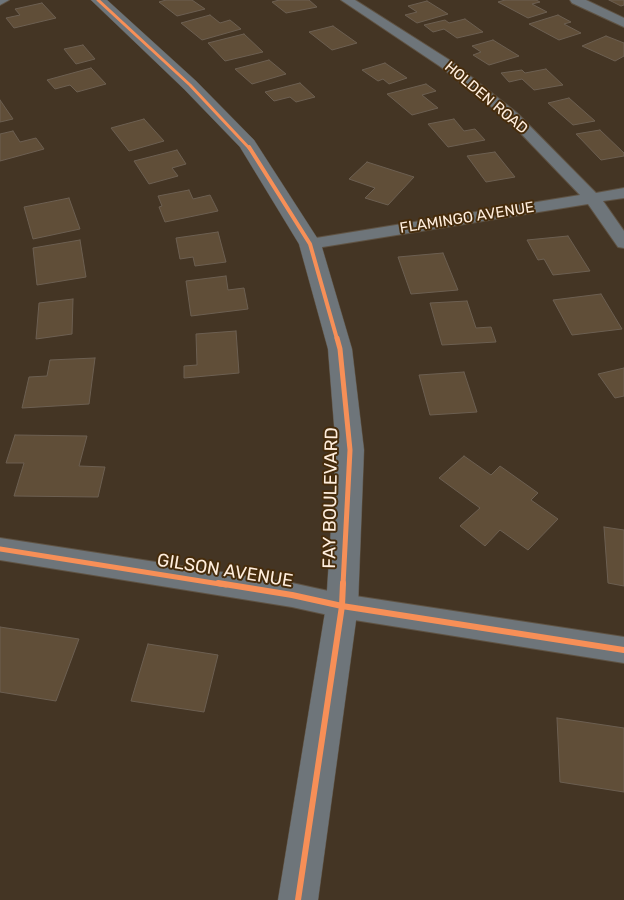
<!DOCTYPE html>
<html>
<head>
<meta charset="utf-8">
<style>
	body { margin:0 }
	canvas { display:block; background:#443524 }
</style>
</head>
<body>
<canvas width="624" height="900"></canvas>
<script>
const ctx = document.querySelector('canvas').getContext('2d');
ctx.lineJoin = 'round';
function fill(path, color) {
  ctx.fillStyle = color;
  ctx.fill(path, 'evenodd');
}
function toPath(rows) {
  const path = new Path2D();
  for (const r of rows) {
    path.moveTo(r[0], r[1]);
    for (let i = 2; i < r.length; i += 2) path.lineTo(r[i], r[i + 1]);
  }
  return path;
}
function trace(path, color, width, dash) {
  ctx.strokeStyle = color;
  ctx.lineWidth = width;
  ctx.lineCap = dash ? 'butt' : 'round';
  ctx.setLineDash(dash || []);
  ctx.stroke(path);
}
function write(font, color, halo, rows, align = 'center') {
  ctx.font = font + ' Rubik,sans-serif';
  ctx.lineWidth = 4;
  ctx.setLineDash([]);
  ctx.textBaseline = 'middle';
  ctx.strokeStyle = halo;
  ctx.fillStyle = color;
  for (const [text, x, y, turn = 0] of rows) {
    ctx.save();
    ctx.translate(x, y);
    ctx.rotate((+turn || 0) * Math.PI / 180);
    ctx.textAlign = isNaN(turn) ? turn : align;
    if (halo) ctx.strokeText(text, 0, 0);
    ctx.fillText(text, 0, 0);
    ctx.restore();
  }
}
const building = toPath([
	[166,0,192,0,205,9,177,16,159,2,166,0],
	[279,0,309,0,317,7,286,13,272,2,279,0],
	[505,0,536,0,540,2,532,4,547,12,528,18,498,2,505,0],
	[609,0,624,0,624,5,621,6,609,0],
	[427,1,448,14,417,23,405,15,417,12,408,6,427,1],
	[42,3,56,18,14,28,6,18,20,15,15,9,42,3],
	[210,15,220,23,230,20,241,29,202,40,181,23,210,15],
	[558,15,571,22,564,24,581,33,559,40,529,24,558,15],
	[465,19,483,32,457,38,444,29,433,32,424,25,445,20,449,23,465,19],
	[333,26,357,43,332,50,309,32,333,26],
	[244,34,263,52,225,61,208,43,244,34],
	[606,36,624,43,624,56,615,61,582,46,606,36],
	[493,40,519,56,489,65,473,55,481,52,472,46,493,40],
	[83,45,95,59,76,64,64,49,83,45],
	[269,60,286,74,252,84,235,69,269,60],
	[385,63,407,78,389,84,383,79,378,81,362,70,385,63],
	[91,68,106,84,77,92,70,85,55,89,47,80,91,68],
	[546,69,563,85,534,90,522,79,509,82,501,73,522,70,525,73,546,69],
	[300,83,315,97,296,102,290,97,274,101,265,92,300,83],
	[426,84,436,91,422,95,438,108,412,115,387,94,426,84],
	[569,98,595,121,573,125,548,103,569,98],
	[0,100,13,119,0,122,0,100],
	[144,119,164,141,129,151,111,128,144,119],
	[454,119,464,131,475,129,485,140,448,147,428,124,454,119],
	[600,130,624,153,624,156,601,160,576,134,600,130],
	[13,131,20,142,36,138,44,149,0,161,0,134,13,131],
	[177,150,186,164,172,168,178,176,149,184,134,161,177,150],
	[495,152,515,177,486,182,467,156,495,152],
	[367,162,414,177,388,205,365,198,375,188,349,179,367,162],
	[189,190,193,199,210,195,218,211,165,222,159,207,162,206,158,196,189,190],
	[69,198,80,229,33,239,24,207,69,198],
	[218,232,226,262,195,266,193,257,180,259,176,238,218,232],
	[568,236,590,271,553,275,544,259,538,260,527,240,568,236],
	[80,240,86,277,37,285,33,248,80,240],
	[443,253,458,290,411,294,398,257,443,253],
	[226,276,228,290,244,288,248,309,191,316,186,281,226,276],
	[601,294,622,329,572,335,553,300,601,294],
	[73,299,72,334,36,339,39,303,73,299],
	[467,301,476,328,491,327,496,342,442,345,430,303,467,301],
	[236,331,239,373,184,378,184,366,197,365,196,334,236,331],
	[95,358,89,404,22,408,29,377,47,376,50,360,95,358],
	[624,368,624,396,615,398,598,374,624,368],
	[464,372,477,412,430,415,419,375,464,372],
	[15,435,87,436,79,466,105,467,98,497,14,496,24,463,6,463,15,435],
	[464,456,491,475,500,466,538,493,531,500,558,519,528,550,500,530,485,546,460,526,480,508,439,478,464,456],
	[604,527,624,530,624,586,608,583,604,527],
	[0,627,79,639,56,701,0,692,0,627],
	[148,644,218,655,204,712,131,701,148,644],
	[557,718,624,728,624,792,560,782,557,718]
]);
fill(building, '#604e38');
trace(building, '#6c5f51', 1);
const minor = toPath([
	[0,0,9,0,0,5,0,0],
	[341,0,355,0,451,61,517,113,596,193,624,188,624,198,603,201,624,231,624,248,618,247,588,204,310,249,304,248,301,244,304,240,310,239,580,195,507,119,441,67,341,0],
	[570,0,586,0,624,18,624,27,572,3,570,0],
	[0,538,292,583,342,594,624,637,624,663,342,618,292,607,0,560,0,538]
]);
const tertiary = toPath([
	[91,0,107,0,196,81,254,140,321,244,352,349,364,450,358,606,318,900,278,900,326,606,336,450,328,349,299,244,240,147,184,89,91,0]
]);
trace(minor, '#5f5344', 2);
trace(tertiary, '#5f5344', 1);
fill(minor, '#6e757a');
fill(tertiary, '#6e757a');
trace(toPath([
	[98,0,190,85,250,149]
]), '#f78f57', 3);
trace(toPath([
	[249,147,310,244,337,339]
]), '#f78f57', 4);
trace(toPath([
	[337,338,340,349,350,450,343,585],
	[0,549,226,585]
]), '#f78f57', 5);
trace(toPath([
	[218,583,292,595,342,606,624,650],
	[298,900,342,606,343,583]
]), '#f78f57', 6);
write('15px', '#fed', '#462c0c', [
	["HOLDEN ROAD",486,98,40],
	["FLAMINGO AVENUE",467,218,-9]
]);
write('18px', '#fed', '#462c0c', [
	["FAY BOULEVARD",331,498,-89],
	["GILSON AVENUE",225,571,9]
]);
</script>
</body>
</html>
